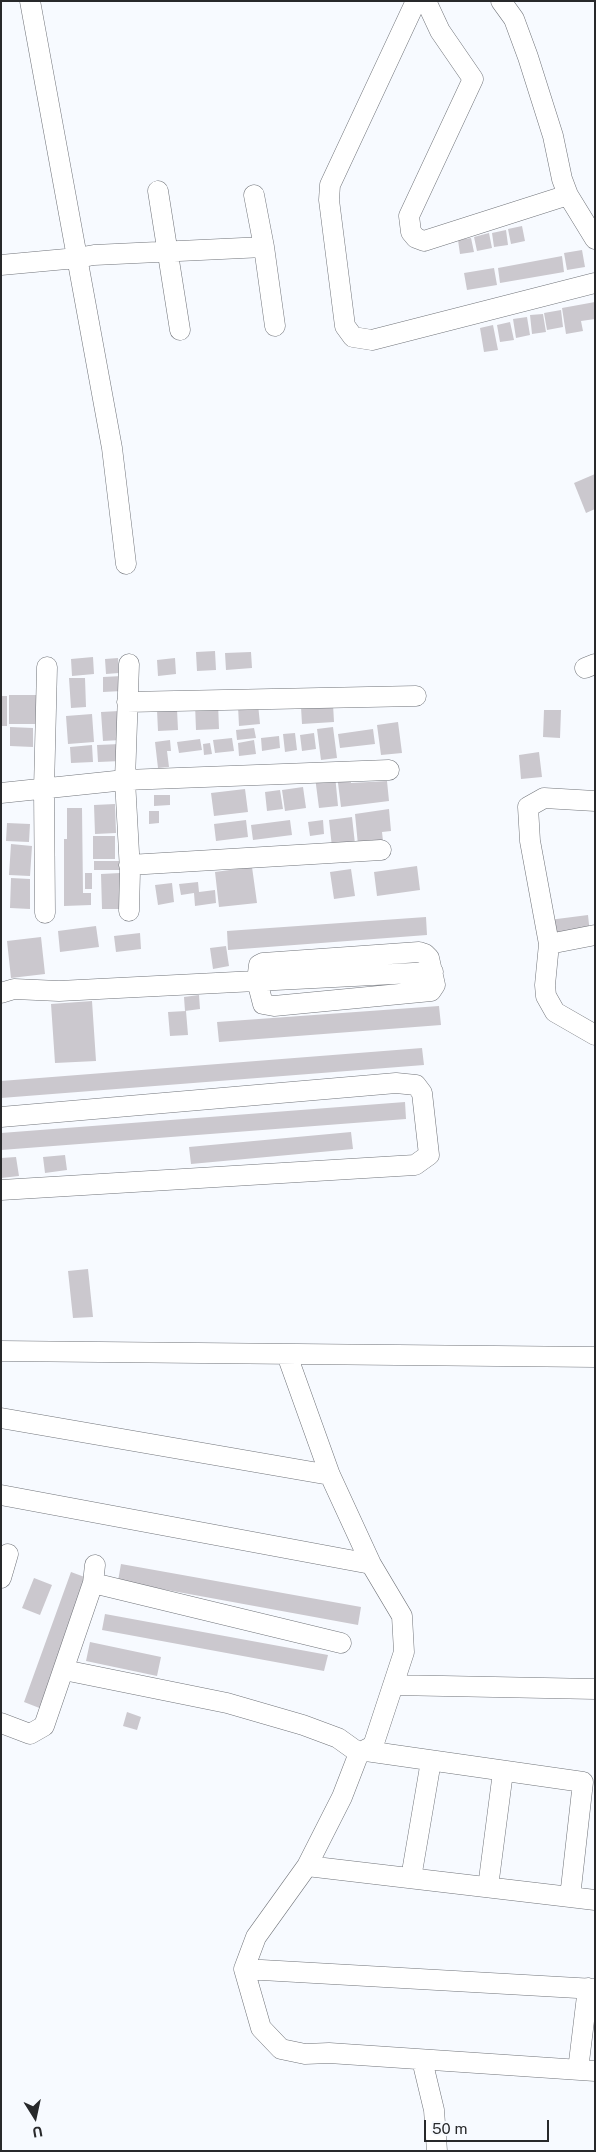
<!DOCTYPE html>
<html>
<head>
<meta charset="utf-8">
<style>
	body { margin:0 }
	#map { position:relative; width:596px; height:2152px; overflow:hidden; background:#f7faff; font-family:"Public Sans",sans-serif }
	canvas { display:block }
	.frame { position:absolute; inset:0; border:2px solid #28292b; pointer-events:none }
	.north { position:absolute; left:10px; top:2092px; width:50px; height:50px; -webkit-text-stroke:4px #f7faff; paint-order:stroke; rotate:170deg; font-size:14px; font-weight:700; line-height:20px; text-align:center; color:#28292b }
	.north::after { content:''; display:block; margin:auto; width:18px; height:22px; background:#28292b; clip-path:polygon(50% 0,100% 100%,50% 72%,0 100%) }
	.scale { position:absolute; left:424px; top:2120px; width:125px; height:22px; box-sizing:border-box; border:2px solid #28292b; border-top:0; padding-left:6px; font-size:15px; line-height:18px; white-space:nowrap; color:#28292b; -webkit-text-stroke:4px #f7faff; paint-order:stroke }
</style>
</head>
<body>
<div id="map">
<canvas width="596" height="2152"></canvas>
<div class="frame"></div>
<div class="north">U</div>
<div class="scale">50 m</div>
</div>
<script>
const ctx = document.querySelector('canvas').getContext('2d');
ctx.lineJoin = 'round';
function fill(path, color) {
  ctx.fillStyle = color;
  ctx.fill(path, 'evenodd');
}
function toPath(rows) {
  const path = new Path2D();
  for (const r of rows) {
    path.moveTo(r[0], r[1]);
    for (let i = 2; i < r.length; i += 2) path.lineTo(r[i], r[i + 1]);
  }
  return path;
}
function trace(path, color, width, dash) {
  ctx.strokeStyle = color;
  ctx.lineWidth = width;
  ctx.lineCap = dash ? 'butt' : 'round';
  ctx.setLineDash(dash || []);
  ctx.stroke(path);
}
fill(toPath([
	[522,226,525,241,511,244,508,229],
	[506,230,508,245,494,247,492,233],
	[489,233,492,248,477,251,474,237],
	[471,238,474,252,460,254,458,240],
	[582,250,585,267,567,270,564,253],
	[562,256,564,272,500,283,498,268],
	[494,268,497,285,467,290,464,273],
	[595,302,595,319,581,321,583,331,566,334,562,308],
	[561,310,563,327,547,330,544,313],
	[543,314,546,332,532,334,530,315],
	[527,317,530,335,516,338,513,319],
	[510,322,514,340,500,342,497,325],
	[493,325,498,350,484,352,480,328],
	[595,474,595,509,586,513,574,483],
	[215,651,216,670,197,671,196,652],
	[251,652,252,668,226,670,225,653],
	[93,657,94,674,72,676,71,659],
	[118,658,119,673,106,674,105,659],
	[175,658,176,674,158,676,157,660],
	[122,676,122,691,103,692,103,677],
	[69,678,85,678,86,707,71,708],
	[9,695,37,695,37,724,9,724],
	[1,696,7,696,7,726,1,726],
	[218,703,219,729,196,730,195,704],
	[258,704,260,724,239,726,238,706],
	[333,704,334,722,302,724,301,707],
	[177,709,178,730,158,731,157,710],
	[544,710,561,710,560,738,543,737],
	[119,711,121,740,103,741,101,712],
	[92,714,94,742,68,744,66,716],
	[398,722,402,753,381,755,377,725],
	[10,727,33,728,33,747,10,746],
	[333,727,337,758,321,760,317,729],
	[254,728,256,738,237,740,236,730],
	[373,729,375,744,340,748,338,734],
	[295,733,297,750,285,752,283,734],
	[314,733,316,749,302,751,300,735],
	[279,736,280,748,262,751,261,738],
	[232,738,234,751,215,753,213,740],
	[200,739,202,750,179,753,177,742],
	[170,740,171,751,167,751,169,767,158,768,155,742],
	[254,740,256,754,239,756,238,743],
	[210,743,212,754,204,755,203,744],
	[120,744,121,761,98,762,97,745],
	[92,745,93,762,71,763,70,747],
	[539,752,542,777,521,779,519,755],
	[350,774,351,783,387,781,389,801,341,807,337,775],
	[335,775,338,806,319,808,315,777],
	[303,787,306,808,285,811,282,790],
	[245,789,248,812,214,816,211,793],
	[280,790,283,809,267,811,265,792],
	[154,795,170,795,170,805,154,806],
	[115,804,116,833,95,834,94,805],
	[67,808,82,808,83,893,91,893,91,905,64,906,64,839,67,839],
	[389,809,391,831,382,832,383,841,358,845,355,814],
	[149,811,159,811,159,823,149,824],
	[352,817,355,844,332,847,329,820],
	[246,820,248,837,216,841,214,824],
	[290,820,292,835,253,840,251,825],
	[323,820,324,834,310,836,308,822],
	[7,823,30,824,29,842,6,841],
	[93,836,115,836,115,859,93,859],
	[11,844,32,846,30,876,9,875],
	[94,861,123,861,124,870,94,870],
	[417,866,420,890,377,896,374,872],
	[252,867,257,903,219,907,215,872],
	[351,869,355,896,334,899,330,872],
	[85,873,92,873,92,889,85,889],
	[120,873,121,909,102,909,101,874],
	[11,878,30,879,30,909,10,908],
	[198,882,199,892,215,890,216,903,195,906,194,893,181,895,179,884],
	[172,883,174,902,158,905,155,885],
	[588,915,590,934,551,939,549,920],
	[426,917,427,935,228,950,227,931],
	[96,926,99,947,60,952,58,931],
	[140,933,141,949,116,952,114,936],
	[41,937,45,974,11,978,7,941],
	[226,946,229,966,213,969,210,948],
	[199,995,200,1009,185,1011,184,997],
	[92,1001,96,1061,55,1063,51,1004],
	[439,1006,441,1025,219,1042,217,1022],
	[186,1011,188,1035,170,1036,168,1012],
	[422,1048,424,1065,1,1098,1,1081],
	[405,1102,406,1119,1,1150,1,1133],
	[351,1132,353,1149,191,1164,189,1147],
	[65,1155,67,1170,45,1173,43,1157],
	[16,1157,19,1176,1,1178,1,1158],
	[88,1269,93,1317,73,1318,68,1271],
	[121,1564,361,1607,358,1625,118,1581],
	[71,1572,90,1579,42,1709,24,1702],
	[34,1578,52,1585,40,1615,22,1608],
	[105,1614,328,1655,324,1671,102,1630],
	[90,1642,161,1657,157,1676,86,1661],
	[127,1712,141,1717,137,1730,123,1726]
]), '#cbc8ce');
const minor = toPath([
	[30,1,112,448,126,564],
	[416,1,330,185,329,200,345,326,353,337,372,340,595,283],
	[426,1,440,31,473,79,409,216,411,232,416,238,424,241,568,195],
	[501,1,514,19,528,57,553,136,562,179,568,195,595,239],
	[158,191,180,330],
	[254,195,264,247,275,326],
	[1,265,77,258,94,255,264,247],
	[585,668,595,664],
	[127,702,416,696],
	[1,793,125,780,389,770],
	[595,801,544,798,528,807,530,841,549,944,545,985,546,996,555,1012,595,1035],
	[129,865,381,850],
	[129,911,130,871,125,780,129,664],
	[45,913,44,789,47,667],
	[549,944,595,935],
	[419,952,425,954,429,958,435,985,431,991,274,1006,263,1004,257,981,259,965,263,963,419,952],
	[1,993,14,989,59,991,433,972],
	[1,1117,396,1083,416,1085,422,1093,429,1155,415,1165,1,1190],
	[1,1351,595,1357],
	[287,1355,330,1475,371,1564,402,1616,404,1652,373,1746,359,1753],
	[1,1418,330,1475],
	[1,1495,371,1564],
	[1,1578,8,1554],
	[93,1583,341,1643],
	[64,1670,227,1703,303,1725,338,1738,359,1753],
	[393,1685,595,1689],
	[1,1723,30,1734,44,1726,93,1583,95,1565],
	[359,1753,342,1797,307,1866,256,1937,244,1969,261,2028,281,2049,305,2054,329,2053,595,2071],
	[307,1866,570,1897,583,1782,366,1751],
	[411,1878,431,1761],
	[488,1887,503,1772],
	[570,1897,595,1900],
	[244,1969,595,1989],
	[422,2060,434,2110,437,2151],
	[578,2070,588,1988]
]);
trace(minor, '#71747a', 21);
trace(minor, '#fff', 20);
</script>
</body>
</html>
